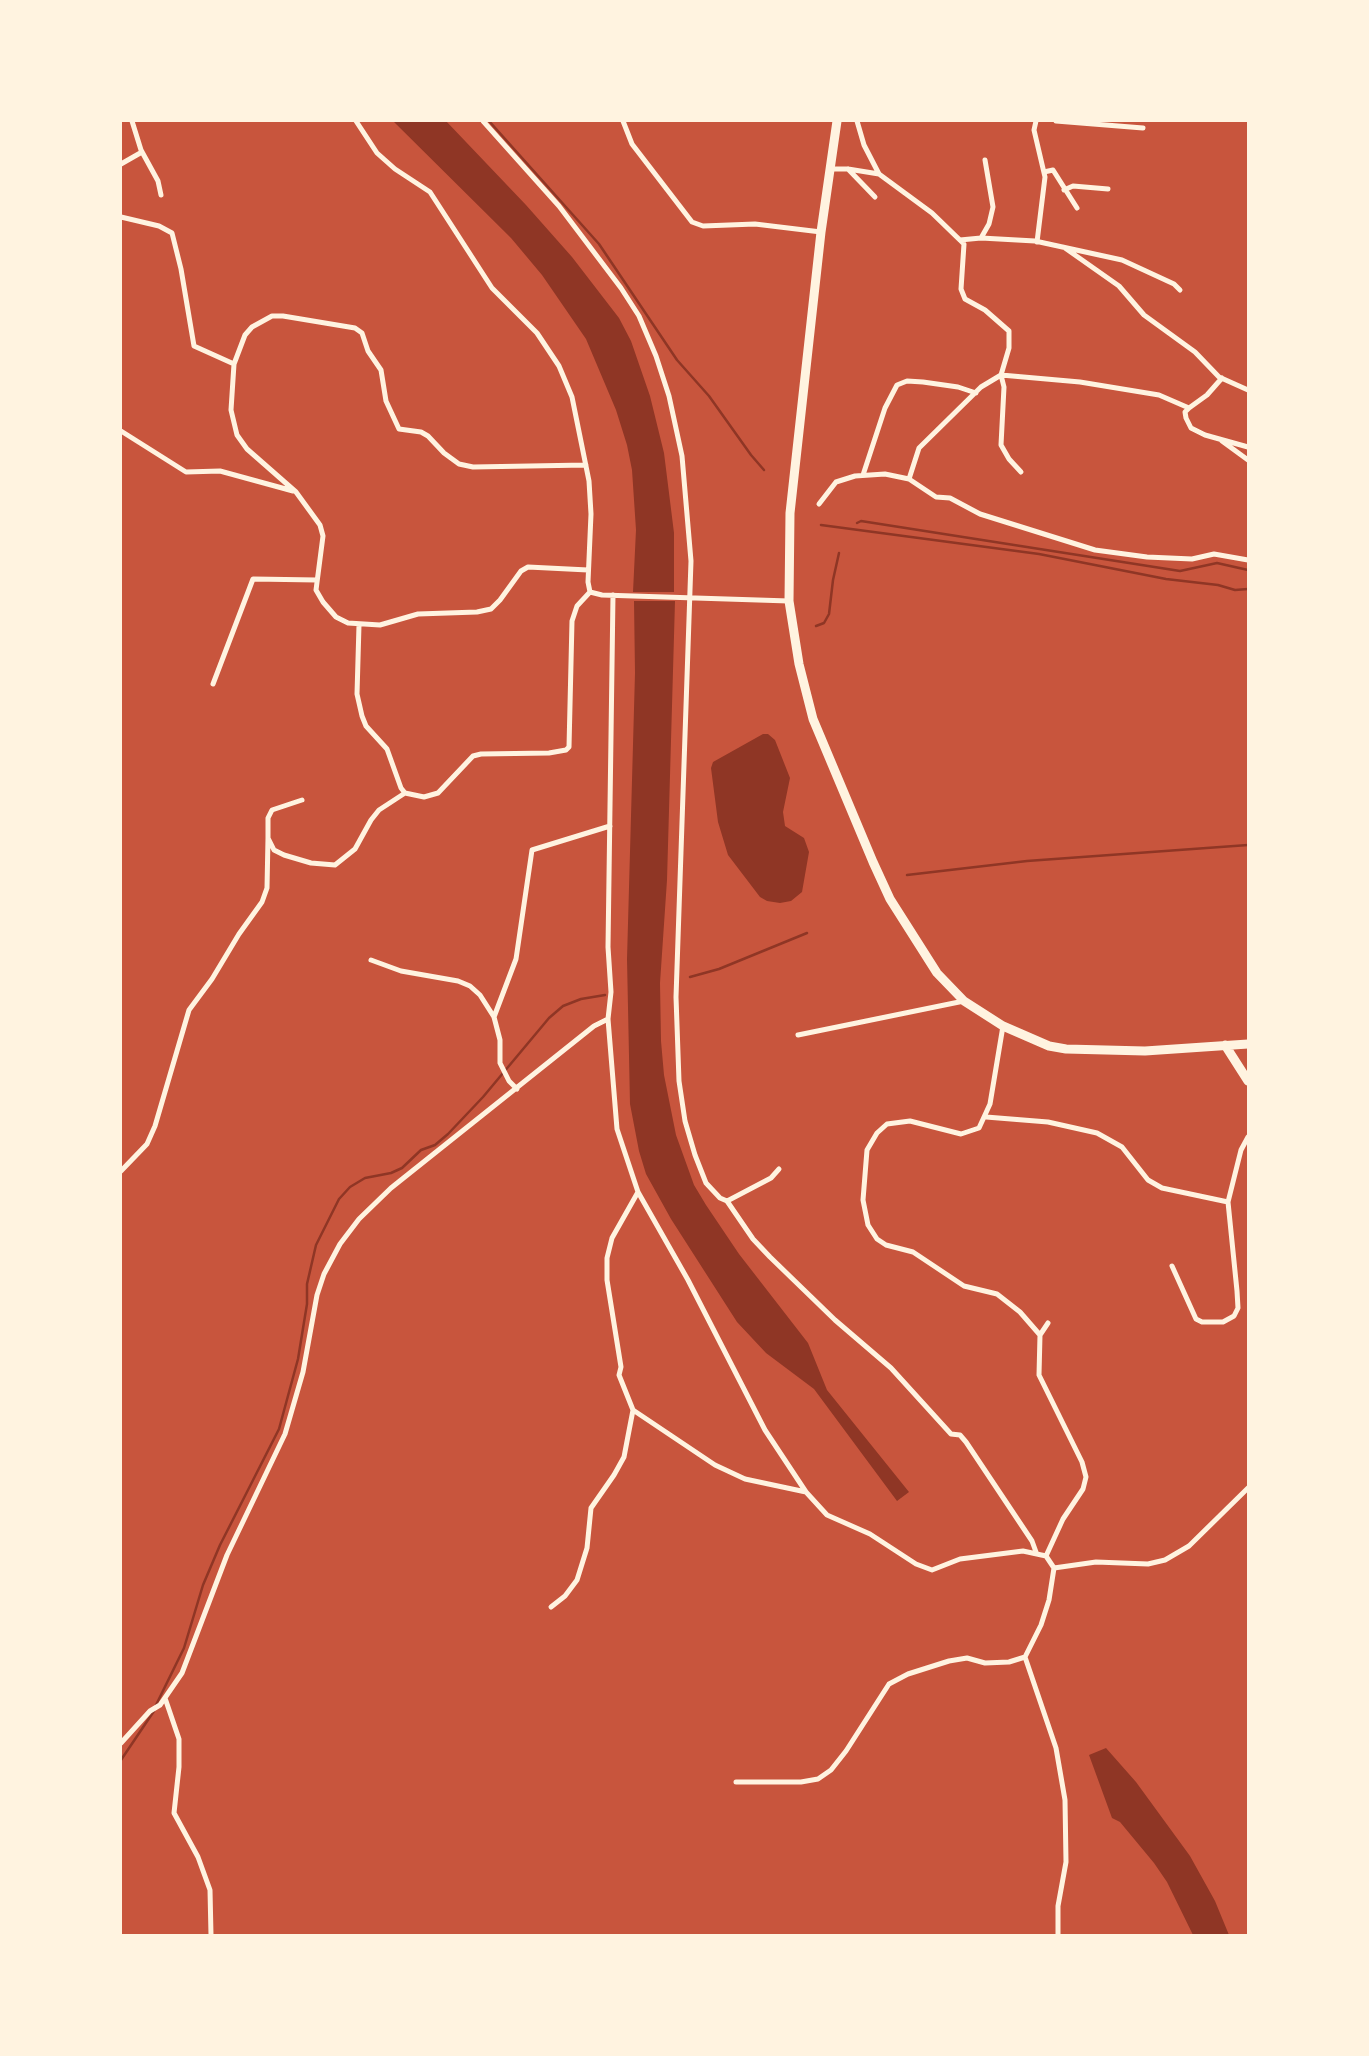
<!DOCTYPE html>
<html>
<head>
<meta charset="utf-8">
<style>
	body { margin:0 }
	#map { position:relative; width:1369px; height:2056px; overflow:hidden; background:#c8553d; font-family:Ubuntu,sans-serif }
	canvas { display:block }
	.frame { position:absolute; inset:0; border:122px solid #fff3e0; pointer-events:none }
</style>
</head>
<body>
<div id="map">
<canvas width="1369" height="2056"></canvas>
<div class="frame"></div>
</div>
<script>
const ctx = document.querySelector('canvas').getContext('2d');
ctx.lineJoin = 'round';
function fill(path, color) {
  ctx.fillStyle = color;
  ctx.fill(path, 'evenodd');
}
function toPath(rows) {
  const path = new Path2D();
  for (const r of rows) {
    path.moveTo(r[0], r[1]);
    for (let i = 2; i < r.length; i += 2) path.lineTo(r[i], r[i + 1]);
  }
  return path;
}
function trace(path, color, width, dash) {
  ctx.strokeStyle = color;
  ctx.lineWidth = width;
  ctx.lineCap = dash ? 'butt' : 'round';
  ctx.setLineDash(dash || []);
  ctx.stroke(path);
}
fill(toPath([
	[393,121,446,121,526,205,572,257,619,318,631,341,650,396,664,453,674,533,674,592,633,592,636,530,632,470,627,445,616,410,586,339,542,275,511,238],
	[634,601,675,601,667,880,660,983,661,1041,664,1075,676,1135,694,1185,706,1205,739,1254,808,1343,827,1390,909,1492,897,1501,814,1389,766,1353,737,1322,671,1219,646,1174,639,1151,630,1104,627,959,635,673],
	[763,734,768,734,775,740,790,778,783,812,785,826,804,838,809,852,802,892,791,901,780,903,767,901,760,897,728,855,718,822,711,768,713,762],
	[1106,1748,1136,1782,1190,1856,1215,1901,1229,1935,1193,1935,1167,1882,1154,1863,1120,1822,1112,1818,1089,1755]
]), '#8f3625');
trace(toPath([
	[489,121,599,244,677,360,709,396,751,455,764,470],
	[857,523,861,521,1180,571,1217,563,1248,570],
	[821,525,1039,554,1166,579,1218,585,1235,590,1248,589],
	[816,626,824,623,829,614,833,580,839,553],
	[907,875,1027,861,1248,845],
	[690,977,719,969,807,933],
	[156,1705,184,1648,203,1585,220,1545,279,1429,298,1359,307,1304,307,1284,316,1245,339,1199,350,1187,365,1178,391,1173,402,1168,421,1150,435,1145,448,1134,483,1097,549,1018,563,1006,581,999,605,995],
	[121,1760,154,1711]
]), '#8f3625', 2.5);
trace(toPath([
	[132,121,141,150,158,181,161,195],
	[356,121,377,153,395,169,430,192,492,288,537,333,559,366,572,397,589,481,591,514,588,582,590,592,602,595,789,601],
	[483,121,559,206,621,288,639,316,656,356,669,396,682,456,691,561,676,997,679,1081,685,1121,695,1155,706,1183,720,1198,727,1201,731,1199,771,1178,779,1169],
	[623,121,632,144,692,222,703,226,755,224,821,232],
	[857,121,864,145,879,174],
	[1036,121,1034,130,1045,177,1037,242],
	[1056,121,1143,128],
	[121,164,142,152],
	[830,169,848,169,879,174,932,213,964,244,961,289,965,299,985,310,1009,331,1009,348,1001,375,981,387,919,448,909,479],
	[848,169,875,197],
	[1044,172,1053,170,1077,208],
	[1064,190,1073,186,1108,189],
	[121,217,159,226,172,233,181,269,194,346,234,364],
	[981,238,989,224,993,207,985,160],
	[960,240,981,238,1035,241,1122,260,1174,284,1180,290],
	[1065,248,1119,286,1144,315,1195,352,1219,377,1248,390],
	[1189,408,1185,412,1186,418,1191,428,1205,435,1248,447],
	[121,431,186,472,220,471,293,491],
	[1222,441,1248,460],
	[586,465,473,467,459,464,444,453,428,436,421,432,399,429,386,401,381,370,368,351,362,333,355,328,283,316,272,316,252,327,245,335,234,364,231,410,237,435,247,449,296,492,320,525,323,536,316,590,323,602,336,617,348,623,380,625,418,614,477,612,491,609,500,600,521,571,528,567,588,570],
	[1021,472,1009,459,1001,445,1004,387,1001,375,1080,382,1159,395,1189,408,1207,395,1222,378],
	[863,475,885,408,897,385,907,381,923,382,958,387,976,393],
	[819,504,836,482,855,476,885,474,909,479,936,497,950,498,980,514,1095,550,1147,557,1192,559,1214,554,1248,560],
	[613,595,608,947,611,992,608,1019,617,1129,638,1192,688,1280,765,1430,806,1492,827,1515,870,1534,916,1564,932,1570,960,1559,1023,1551,1046,1556,1054,1568,1049,1600,1041,1625,1025,1657,1009,1662,985,1663,967,1658,949,1661,908,1674,889,1684,846,1751,831,1770,818,1779,801,1782,736,1782],
	[359,625,357,694,362,716,366,726,387,749,401,788,405,793,424,797,438,793,473,756,481,754,549,753,566,750,569,747,572,621,577,606,590,592],
	[213,684,253,579,317,580],
	[302,800,272,810,268,818,268,838,274,850,284,855,311,863,335,865,355,849,371,820,379,810,405,793],
	[371,960,401,971,458,981,470,986,480,995,494,1017,500,1040,500,1063,509,1081,517,1089],
	[494,1017,516,959,532,850,610,826],
	[1003,1026,990,1104,979,1128,961,1134,910,1121,887,1124,877,1133,867,1150,863,1200,868,1225,877,1239,886,1245,913,1252,964,1286,997,1294,1020,1312,1040,1335],
	[798,1035,964,1001],
	[986,1117,1048,1122,1097,1133,1122,1147,1148,1180,1162,1188,1228,1202],
	[121,1171,147,1144,155,1126,189,1010,212,979,239,934,262,902,267,888,268,838],
	[727,1201,753,1239,770,1257,835,1320,891,1368,951,1434,960,1435,966,1442,1032,1541,1036,1552],
	[1172,1266,1196,1319,1202,1322,1223,1322,1234,1316,1238,1308,1237,1291,1228,1202,1241,1150,1248,1137],
	[633,1410,715,1465,745,1479,806,1492],
	[1046,1556,1063,1519,1083,1489,1086,1477,1082,1462,1039,1375,1040,1335,1048,1323],
	[1054,1568,1096,1562,1148,1564,1165,1560,1189,1546,1248,1488],
	[551,1607,565,1596,577,1580,587,1548,591,1508,614,1475,624,1457,628,1436,633,1410,619,1375,621,1367,607,1280,607,1258,612,1238,638,1192],
	[1025,1657,1056,1748,1065,1800,1066,1862,1058,1906,1058,1935],
	[165,1698,179,1739,179,1767,174,1813,198,1857,210,1890,211,1935],
	[121,1743,150,1711,160,1705,182,1673,227,1555,285,1434,303,1372,317,1295,324,1274,340,1244,359,1219,391,1188,594,1026,608,1019]
]), '#fff3e0', 5);
trace(toPath([
	[837,121,821,232,790,513,789,601,799,664,813,719,873,862,890,899,937,973,964,1001,1003,1026,1049,1046,1066,1049,1145,1051,1248,1044],
	[1225,1045,1248,1081]
]), '#fff3e0', 9);
</script>
</body>
</html>
